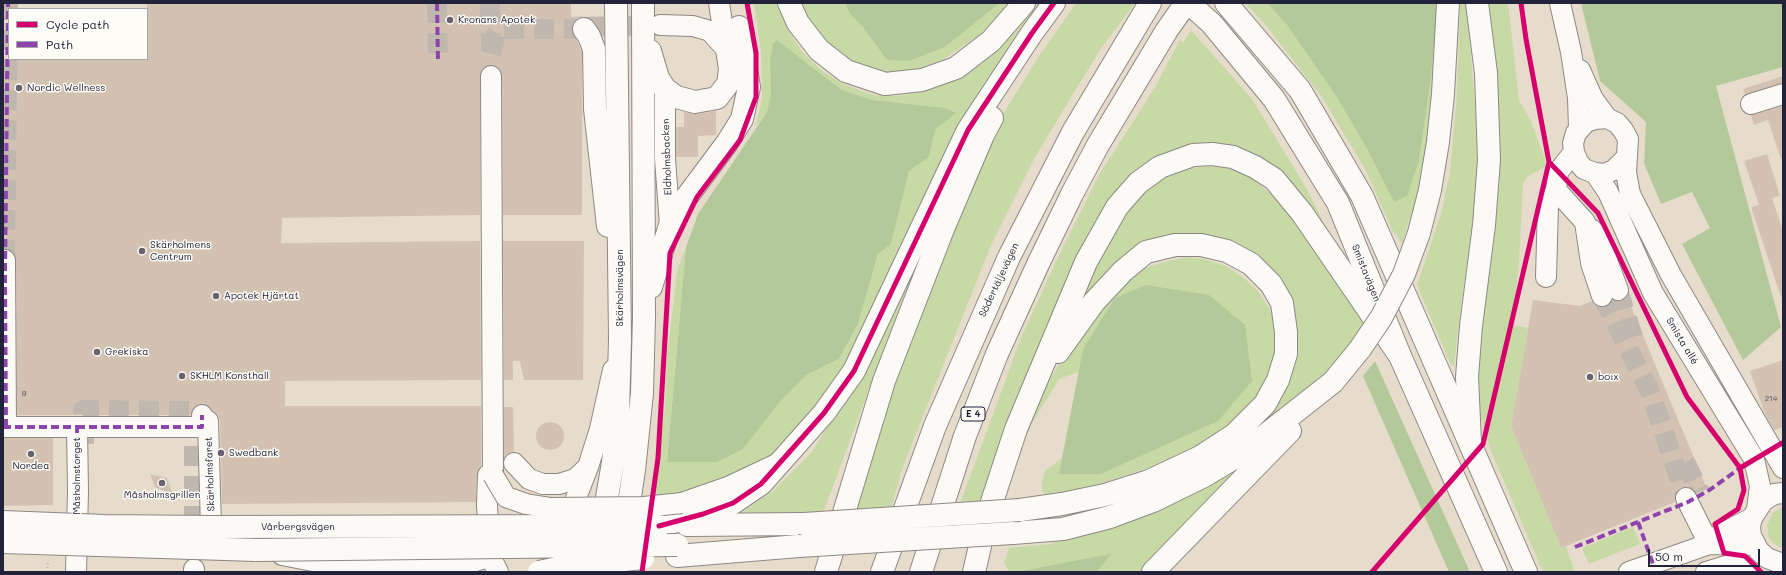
<!DOCTYPE html>
<html>
<head>
<meta charset="utf-8">
<style>
	body { margin:0 }
	#map { position:relative; width:1786px; height:575px; overflow:hidden; background:#e7dccc; font-family:Mali,sans-serif }
	canvas { display:block }
	.frame { position:absolute; inset:0; border:4px solid #22223b; pointer-events:none }
	.legend { position:absolute; left:8px; top:8px; width:140px; height:52px; box-sizing:border-box; background:#fdfcf7; border:1px solid #a5a5ac; margin:0; padding:5px 7px; list-style:none; font-size:12px; color:#22223b }
	.legend li { display:flex; align-items:center; gap:8px; height:20px }
	.legend b { width:20px; border:1px solid #a5a5ac }
	.scale { position:absolute; left:1648px; top:549px; width:112px; height:18px; box-sizing:border-box; border:2px solid #22223b; border-top:0; padding-left:5px; font-size:12px; line-height:14px; white-space:nowrap; color:#22223b; -webkit-text-stroke:3px #fdfcf7; paint-order:stroke }
</style>
</head>
<body>
<div id="map">
<canvas width="1786" height="575"></canvas>
<div class="frame"></div>
<ul class="legend">
<li><b style="height:5px;background:#d6006c"></b>Cycle path</li>
<li><b style="height:5px;background:#8e44ad"></b>Path</li>
</ul>
<div class="scale">50 m</div>
</div>
<script>
const ctx = document.querySelector('canvas').getContext('2d');
ctx.lineJoin = 'round';
function fill(path, color) {
  ctx.fillStyle = color;
  ctx.fill(path, 'evenodd');
}
function toPath(rows) {
  const path = new Path2D();
  for (const r of rows) {
    if (r.length === 3) {
      path.moveTo(r[0] + r[2], r[1]);
      path.arc(r[0], r[1], r[2], 0, 2 * Math.PI);
      continue;
    }
    path.moveTo(r[0], r[1]);
    for (let i = 2; i < r.length; i += 2) path.lineTo(r[i], r[i + 1]);
  }
  return path;
}
function trace(path, color, width, dash) {
  ctx.strokeStyle = color;
  ctx.lineWidth = width;
  ctx.lineCap = dash ? 'butt' : 'round';
  ctx.setLineDash(dash || []);
  ctx.stroke(path);
}
function write(font, color, halo, rows, align = 'center') {
  ctx.font = font + ' Mali,sans-serif';
  ctx.lineWidth = 3;
  ctx.setLineDash([]);
  ctx.textBaseline = 'middle';
  ctx.strokeStyle = halo;
  ctx.fillStyle = color;
  for (const [text, x, y, turn = 0] of rows) {
    ctx.save();
    ctx.translate(x, y);
    ctx.rotate((+turn || 0) * Math.PI / 180);
    ctx.textAlign = isNaN(turn) ? turn : align;
    if (halo) ctx.strokeText(text, 0, 0);
    ctx.fillText(text, 0, 0);
    ctx.restore();
  }
}
fill(toPath([
	[754,3,778,3,788,30,803,53,825,73,843,84,874,95,897,96,916,93,944,82,1038,3,1043,3,962,123,936,171,838,382,767,461,718,487,653,498,665,406,667,357,677,271,686,247,667,462,777,405,805,376,839,359,858,324,878,254,891,244,909,171,929,157,935,130,955,113,918,106,873,100,842,90,777,40,770,61,771,94,767,112,756,127,762,97,761,52],
	[802,3,845,3,850,14,862,26,887,60,945,47,1000,3,1012,3,978,36,944,59,909,72,880,74,860,69,818,38,806,17],
	[1076,3,1135,3,1100,50,1064,109,1034,159,992,243,902,469,891,509,854,511,879,417,998,122,1039,56],
	[1245,3,1267,3,1287,25,1336,96,1366,147,1394,202,1419,161,1430,85,1438,3,1434,82,1425,165,1416,200,1402,243,1392,230,1365,169,1322,97,1264,23],
	[1460,3,1466,3,1468,18,1477,130,1477,172,1474,218,1462,296,1454,366,1450,363,1417,285,1441,214,1450,173,1457,93],
	[1487,3,1508,3,1519,100,1531,121,1545,160,1545,167,1528,176,1523,183,1519,262,1513,325,1528,328,1511,426,1561,548,1566,546,1575,572,1543,572,1491,451,1481,418,1477,376,1479,344,1500,182],
	[1191,30,1252,99,1307,189,1346,268,1288,186,1212,148,1124,188,982,503,960,504,1022,335,1060,253,1099,175,1154,89,1180,40,1183,43],
	[1208,166,1233,169,1251,178,1271,194,1298,226,1367,321,1339,362,1309,391,1248,434,1268,416,1283,396,1296,362,1297,336,1293,313,1283,287,1176,236,1074,312,1104,242,1136,199,1159,179,1184,169],
	[932,227,903,298,823,513,740,514,773,491,811,453,840,408],
	[1186,257,1204,259,1226,266,1244,278,1258,291,1269,308,1276,327,1276,349,1271,370,1262,388,1245,410,1219,432,1196,446,1150,467,1099,484,1047,496,1042,491,1042,481,1045,471,1062,458,1059,474,1101,474,1083,349,1079,372,1059,379,1030,427,1002,501,1010,468,1045,388,1062,359,1090,320,1119,290,1141,269,1164,262],
	[1256,454,1142,572,1009,572,1004,563,1009,548,1049,544,1108,529],
	[1783,507,1783,549,1774,544,1769,538,1767,525,1773,512],
	[1633,527,1640,544,1589,564,1582,548]
]), '#c7daa5');
fill(toPath([
	[845,3,1000,3,945,47,909,61,887,60,862,26,850,14],
	[1267,3,1438,3,1430,85,1419,161,1407,196,1394,202,1366,147,1336,96,1287,25],
	[1581,3,1783,3,1783,67,1716,86,1781,327,1743,360,1682,244,1710,228,1692,192,1661,204,1644,163,1646,122,1600,81],
	[777,40,842,90,873,100,945,108,956,113,935,130,929,157,909,171,891,244,878,254,858,324,839,359,805,376,777,405,743,449,717,462,667,462,686,247,698,214,767,112,771,94,770,61,773,43],
	[1146,285,1209,295,1245,325,1252,381,1218,421,1101,474,1059,474,1083,349,1115,298],
	[1375,361,1470,572,1449,572,1363,376],
	[1111,554,1097,572,1016,572]
]), '#b4c99a');
fill(toPath([
	[147,3,571,3,571,17,584,16,576,19,573,23,572,30,582,51,582,215,503,215,502,76,501,71,497,66,491,65,481,70,480,76,480,215,282,218,281,243,480,241,481,380,285,381,285,406,481,406,481,466,477,474,476,502,222,504,220,421,218,415,207,405,202,404,196,405,192,410,190,415,17,415,16,260,15,255,11,250,3,249,3,59,147,59],
	[1783,76,1783,83,1745,95,1743,89],
	[1783,106,1783,159,1781,159,1768,120,1754,125,1751,115],
	[716,111,716,135,698,136,698,157,676,157,676,127,684,127,684,112,697,114],
	[1767,154,1780,196,1772,198,1783,231,1783,297,1781,297,1751,207,1759,205,1744,161],
	[503,241,584,241,583,380,524,380,520,361,513,361,513,380,504,380],
	[1627,297,1707,489,1697,493,1692,488,1681,488,1676,492,1675,502,1561,548,1511,426,1533,300,1580,306,1592,301,1595,305,1600,307,1606,307,1613,300,1622,301],
	[1783,360,1783,427,1774,430,1765,414,1750,371],
	[504,407,513,407,514,452,506,454,504,457],
	[550,436,14],
	[3,438,53,438,53,505,3,506],
	[150,474,167,478,173,495,155,487]
]), '#d3c2b2');
trace(toPath([
	[437,3,438,63],
	[490,3,491,50],
	[584,27,660,25],
	[491,54,496,35,503,29,584,29],
	[5,260,8,3],
	[1618,290,1633,337],
	[1602,296,1651,394,1686,498],
	[84,444,83,410,194,411,194,543],
	[1685,462,1700,492]
]), '#c0b7af', 20, [20, 10]);
const minor = toPath([
	[719,3,729,69,727,85],
	[1560,3,1571,52,1578,98,1579,129],
	[660,25,693,26,710,31,727,50],
	[1580,70,1593,99,1607,118],
	[491,76,493,475],
	[665,89,665,159,670,225],
	[1751,104,1783,94],
	[1626,158,1614,170,1604,174,1595,173,1584,169,1578,162,1574,152,1573,143,1576,133,1586,122,1595,119,1607,118,1617,123,1623,130,1628,139,1626,172,1630,194,1671,275,1783,468],
	[1595,173,1608,192,1653,293,1754,459,1760,486,1757,509],
	[1556,190,1585,222,1591,263,1602,296],
	[1591,229,1598,236,1618,290],
	[5,260,6,427],
	[1546,277,1548,205,1556,190,1558,172,1574,152],
	[208,421,211,527],
	[3,427,77,427,78,491,76,572],
	[77,427,202,427,202,415],
	[514,463,529,479,543,484,559,484,575,479,588,467,600,429,613,370],
	[488,475,487,505,490,556,498,572],
	[1783,493,1774,494,1763,501,1752,518,1750,526,1751,536,1759,551,1767,558,1783,564],
	[1686,498,1709,544],
	[682,503,728,487,781,462],
	[571,524,576,498,588,467],
	[1709,544,1755,545],
	[282,555,323,563,458,567,490,556],
	[194,569,194,572],
	[1629,572,1709,544,1719,535,1752,518],
	[1706,572,1726,566,1736,565,1745,569,1749,572]
]);
const major = toPath([
	[1189,3,1212,24,1274,99,1338,203,1400,356,1496,572],
	[1226,3,1300,90,1362,196,1526,572],
	[584,29,589,36,594,49,595,109,608,226],
	[650,51,658,78,665,89,676,97,695,102,717,98,727,85],
	[651,287,670,225,680,206,727,143,742,119,749,87,739,27],
	[602,527,613,462,618,413,620,339,616,3],
	[619,572,634,470,642,393,644,317,643,3]
]);
const highway = toPath([
	[789,3,798,23,819,50,846,71,885,84,922,80,956,68,991,41,1024,3],
	[1419,233,1430,190,1438,142,1443,94,1448,3],
	[1470,442,1467,377,1471,326,1484,225,1489,160,1486,73,1477,3],
	[1020,510,1062,504,1105,495,1149,481,1200,457,1234,435,1265,404,1278,380,1286,354,1286,332,1282,303,1271,284,1251,264,1227,251,1201,245,1175,245,1146,252,1123,271,1094,302,1058,352],
	[687,525,804,524],
	[659,526,703,514,733,503,761,484,824,413,854,371,968,130,1032,33,1054,3],
	[1013,533,1063,529,1110,517,1153,501,1204,476,1244,452,1333,382,1360,349],
	[677,556,799,546],
	[826,572,884,381,943,229,983,135,992,118],
	[882,572,935,426,1009,257,1073,132,1150,3],
	[921,572,965,436,997,354,1039,262,1072,194,1098,145,1167,30,1186,3],
	[974,572,986,520,1016,429,1086,262,1117,207,1138,183,1160,167,1193,155,1212,154,1233,157,1255,167,1274,179,1302,213,1400,356],
	[1153,572,1290,431]
]);
trace(minor, '#8e8884', 22);
trace(major, '#8e8884', 24);
trace(highway, '#8e8884', 24);
trace(toPath([
	[47,572,48,561]
]), '#bcbaba', 2.5, [1, 3]);
trace(minor, '#fbfaf7', 20);
trace(major, '#fbfaf7', 22);
trace(highway, '#fbfaf7', 22);
const minorBridge = toPath([
	[493,475,506,497,526,504,551,508,563,513],
	[551,508,644,507,682,503]
]);
const majorBridge = toPath([
	[3,522,104,526,211,527,593,526],
	[3,542,256,550]
]);
const highwayBridge = toPath([
	[1360,349,1381,318,1404,274,1419,233],
	[804,524,1020,510],
	[593,526,659,526],
	[799,546,1013,533],
	[256,550,677,545],
	[539,572,567,566,643,558]
]);
trace(minorBridge, '#8e8884', 22, []);
trace(majorBridge, '#8e8884', 24, []);
trace(highwayBridge, '#8e8884', 24, []);
trace(minorBridge, '#fbfaf7', 20);
trace(majorBridge, '#fbfaf7', 22);
trace(highwayBridge, '#fbfaf7', 22);
trace(toPath([
	[437,3,438,63],
	[3,427,77,427,78,491],
	[6,427,5,274,8,3],
	[77,427,202,427,202,415],
	[1638,522,1653,564],
	[1575,547,1688,502,1711,489,1740,468]
]), '#8e44ad', 4, [8, 4]);
trace(toPath([
	[1521,3,1526,39,1549,162,1598,213,1687,397,1740,468,1782,443,1783,444],
	[1740,468,1744,490,1738,509,1715,524,1724,553,1745,556,1761,572],
	[659,526,703,514,733,503,761,484,824,413,854,371,968,130,1032,33,1054,3],
	[642,572,658,458,670,253,697,197,740,140,756,97,756,53,747,3],
	[1372,572,1483,444,1549,162]
]), '#d6006c', 5);
for (const [x, y, r, color] of [
	[450,20,4,"#67636e"],
	[19,88,4,"#67636e"],
	[142,251,4,"#67636e"],
	[216,296,4,"#67636e"],
	[97,352,4,"#67636e"],
	[182,376,4,"#67636e"],
	[1590,377,4,"#67636e"],
	[221,453,4,"#67636e"],
	[31,454,4,"#67636e"],
	[162,483,4,"#67636e"]
]) {
  const dot = new Path2D();
  dot.arc(x, y, r, 0, 2 * Math.PI);
  ctx.fillStyle = color;
  ctx.fill(dot);
  trace(dot, '#fdfcf7', 1.5);
}
write('8px', '#4e4a59', null, [
	["9",24,394],
	["214",1771,399]
]);
for (const [x, y, w] of [
	[973,414,24]
]) {
  const box = new Path2D();
  box.roundRect(x - w / 2, y - 7, w, 14, 3);
  ctx.fillStyle = '#fdfcf7';
  ctx.fill(box);
  trace(box, '#22223b', 1);
}
write('bold 9px', '#22223b', null, [
	["E 4",973,414]
]);
write('10px', '#22223b', '#fdfcf7', [
	["Kronans Apotek",458,20],
	["Nordic Wellness",27,88],
	["Skärholmens",150,245],
	["Centrum",150,257],
	["Apotek Hjärtat",224,296],
	["Grekiska",105,352],
	["SKHLM Konsthall",190,376],
	["bo:x",1598,377],
	["Swedbank",229,453],
	["Nordea",31,466,"center"],
	["Måsholmsgrillen",162,495,"center"]
], 'left');
write('10px', '#22223b', '#fdfcf7', [
	["Eldholmsbacken",667,157,-92],
	["Smistavägen",1366,273,68],
	["Södertäljevägen",999,280,-65],
	["Skärholmsvägen",620,288,-90],
	["Smista allé",1682,341,59],
	["Skärholmsfaret",210,474,-92],
	["Måsholmstorget",77,476,-90],
	["Vårbergsvägen",298,527]
]);
</script>
</body>
</html>
